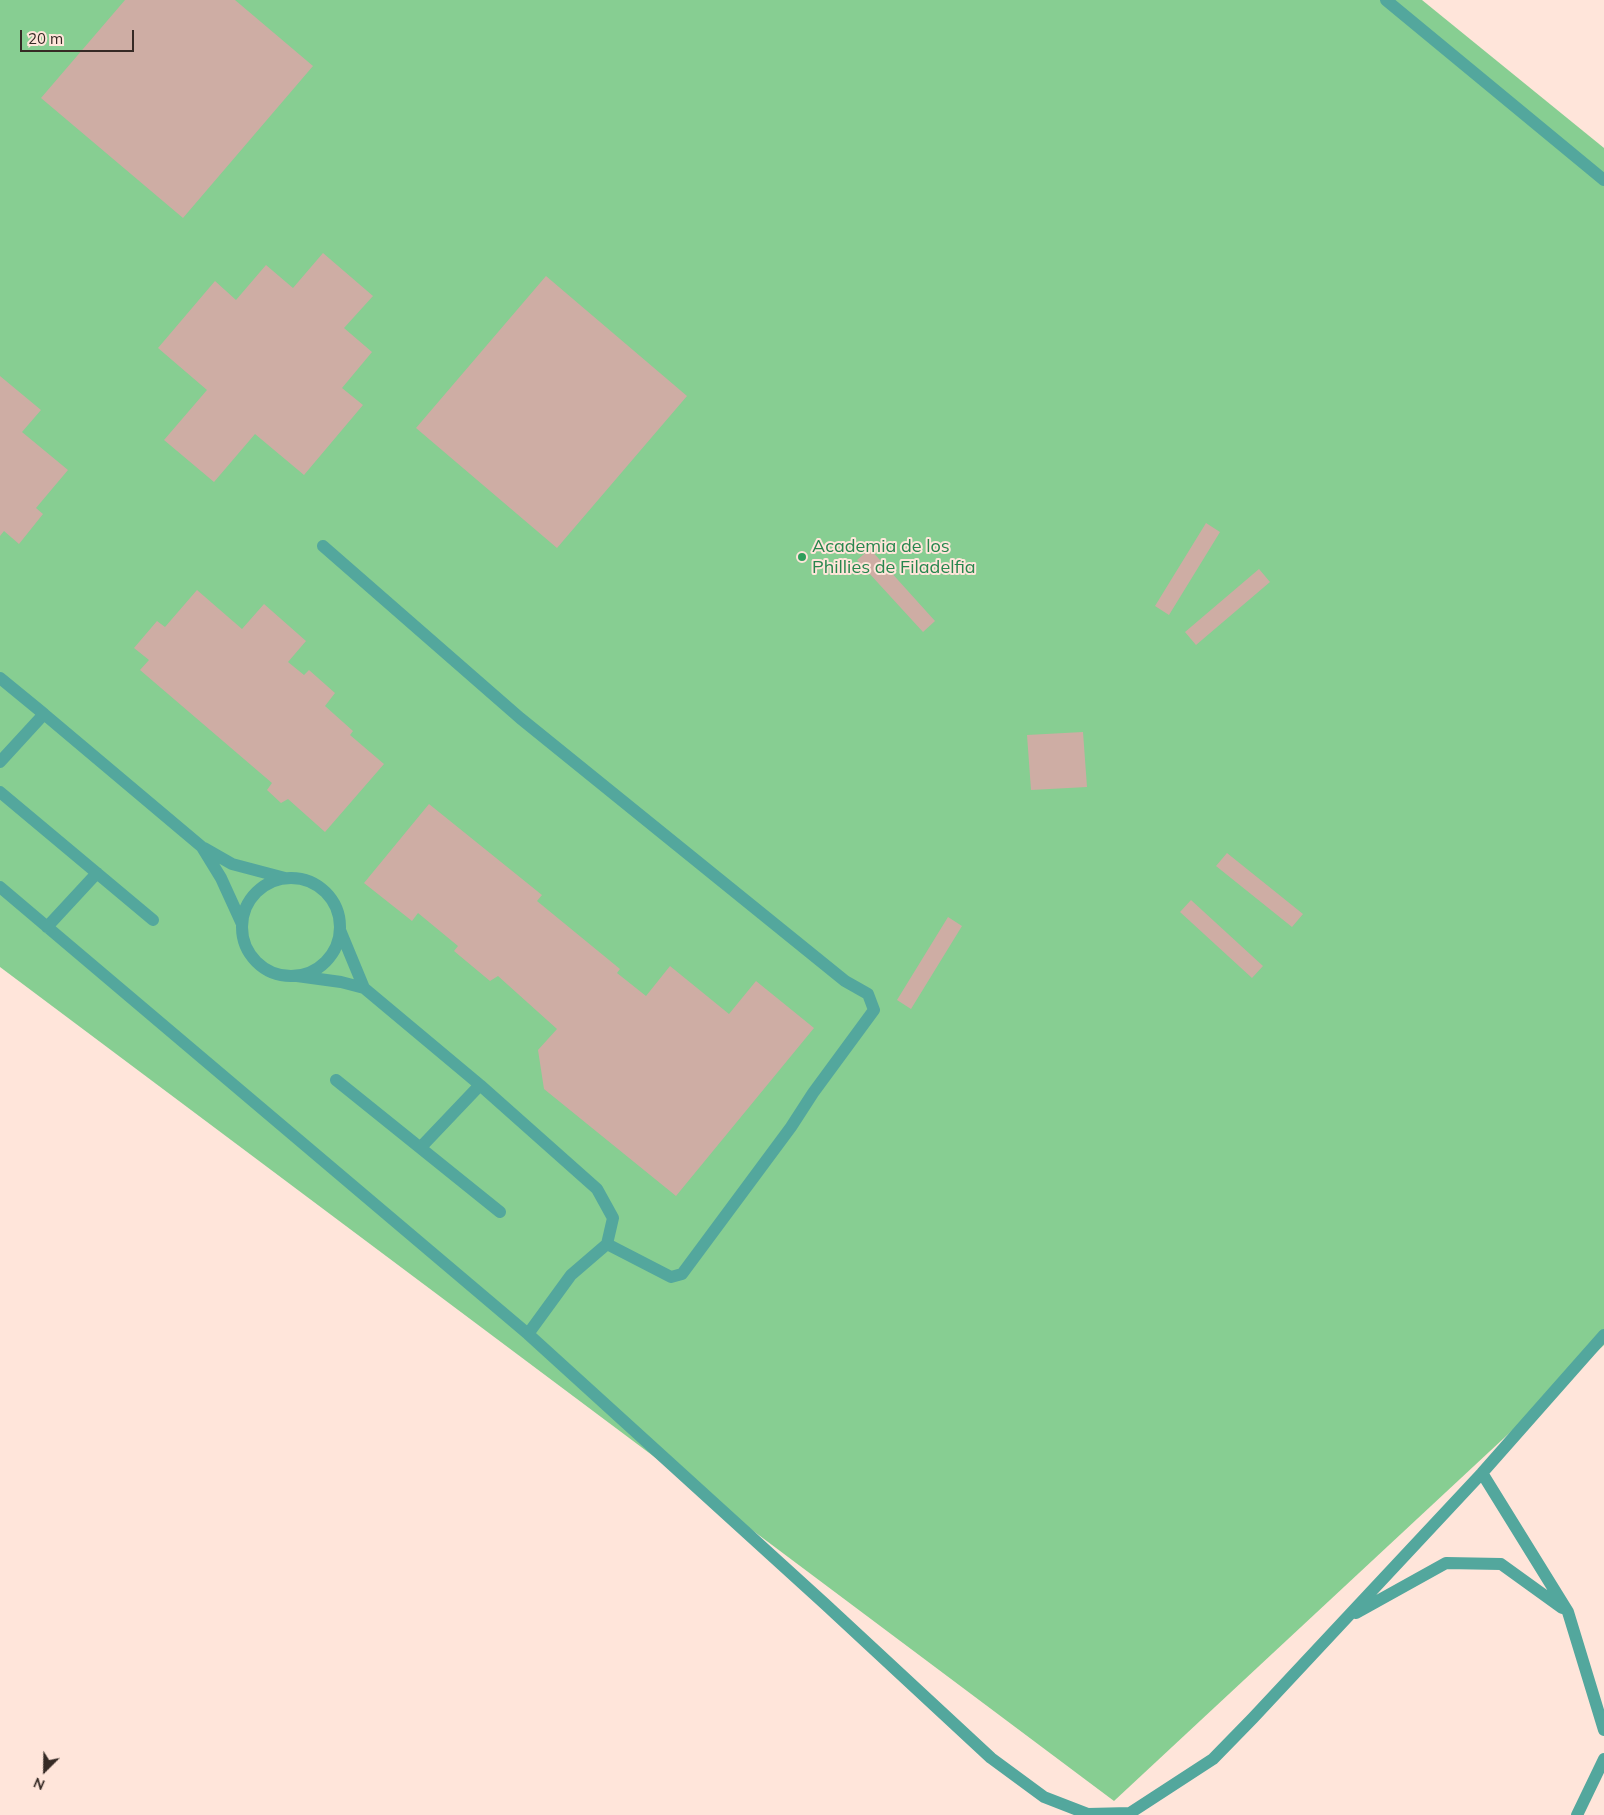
<!DOCTYPE html>
<html>
<head>
<meta charset="utf-8">
<style>
	body { margin:0 }
	#map { position:relative; width:1604px; height:1815px; overflow:hidden; background:#ffe5da; font-family:Mulish,sans-serif }
	canvas { display:block }
	.north { position:absolute; left:20px; top:1745px; width:50px; height:50px; -webkit-text-stroke:4px #ffe5da; paint-order:stroke; rotate:203deg; font-size:14px; font-weight:700; line-height:20px; text-align:center; color:#362a25 }
	.north::after { content:''; display:block; margin:auto; width:18px; height:22px; background:#362a25; clip-path:polygon(50% 0,100% 100%,50% 72%,0 100%) }
	.scale { position:absolute; left:20px; top:30px; width:114px; height:22px; box-sizing:border-box; border:2px solid #362a25; border-top:0; padding-left:6px; font-size:15px; line-height:18px; white-space:nowrap; color:#362a25; -webkit-text-stroke:4px #ffe5da; paint-order:stroke }
</style>
</head>
<body>
<div id="map">
<canvas width="1604" height="1815"></canvas>
<div class="north">N</div>
<div class="scale">20 m</div>
</div>
<script>
const ctx = document.querySelector('canvas').getContext('2d');
ctx.lineJoin = 'round';
function fill(path, color) {
  ctx.fillStyle = color;
  ctx.fill(path, 'evenodd');
}
function toPath(rows) {
  const path = new Path2D();
  for (const r of rows) {
    if (r.length === 3) {
      path.moveTo(r[0] + r[2], r[1]);
      path.arc(r[0], r[1], r[2], 0, 2 * Math.PI);
      continue;
    }
    path.moveTo(r[0], r[1]);
    for (let i = 2; i < r.length; i += 2) path.lineTo(r[i], r[i + 1]);
  }
  return path;
}
function trace(path, color, width, dash) {
  ctx.strokeStyle = color;
  ctx.lineWidth = width;
  ctx.lineCap = dash ? 'butt' : 'round';
  ctx.setLineDash(dash || []);
  ctx.stroke(path);
}
function write(font, color, halo, rows, align = 'center') {
  ctx.font = font + ' Mulish,sans-serif';
  ctx.lineWidth = 4;
  ctx.setLineDash([]);
  ctx.textBaseline = 'middle';
  ctx.strokeStyle = halo;
  ctx.fillStyle = color;
  for (const [text, x, y, turn = 0] of rows) {
    ctx.save();
    ctx.translate(x, y);
    ctx.rotate((+turn || 0) * Math.PI / 180);
    ctx.textAlign = isNaN(turn) ? turn : align;
    if (halo) ctx.strokeText(text, 0, 0);
    ctx.fillText(text, 0, 0);
    ctx.restore();
  }
}
fill(toPath([
	[0,0,1422,0,1604,148,1604,1345,1114,1801,0,967]
]), '#87ce92');
fill(toPath([
	[125,0,235,0,313,66,183,218,41,98],
	[323,253,373,296,344,328,372,352,342,388,363,405,304,475,255,434,214,482,164,440,207,390,158,348,215,281,236,300,266,265,293,288],
	[546,276,687,396,557,548,416,428],
	[0,376,41,410,22,432,68,470,36,508,43,514,19,544,4,531,0,536],
	[1206,523,1220,532,1169,615,1155,606],
	[870,549,935,621,923,632,857,560],
	[1259,569,1270,582,1196,645,1185,632],
	[197,590,242,629,264,604,306,641,288,662,304,675,309,670,335,693,325,706,353,731,350,735,384,764,325,832,288,799,281,803,267,790,272,783,140,670,149,660,134,648,157,621,165,627],
	[1083,732,1087,787,1031,790,1027,735],
	[429,804,542,895,537,901,620,969,617,973,646,996,670,966,729,1014,756,981,814,1028,676,1196,544,1089,538,1050,557,1029,498,976,490,981,454,951,458,946,418,913,412,921,364,883],
	[1227,853,1303,914,1292,927,1216,866],
	[1191,900,1263,966,1252,978,1180,912],
	[948,917,962,926,911,1009,897,1000]
]), '#ceada4');
trace(toPath([
	[1386,0,1604,180],
	[323,546,520,718,845,981,868,994,874,1010,813,1093,791,1127,682,1274,671,1277,607,1244],
	[0,678,44,714],
	[0,762,44,714,202,847,221,878,242,924],
	[0,792,153,920],
	[204,848,232,864,285,878],
	[291,927,49],
	[0,887,528,1334,825,1604,991,1758,1044,1797,1088,1814,1130,1813,1213,1759,1253,1718,1482,1473,1604,1335],
	[47,927,97,873],
	[340,930,364,988],
	[297,976,341,982,364,988,480,1085,597,1189,613,1218,607,1244,571,1275,528,1334],
	[336,1080,500,1212],
	[421,1147,480,1085],
	[1482,1473,1568,1612,1604,1730],
	[1356,1613,1446,1563,1501,1564,1562,1608],
	[1577,1815,1604,1759]
]), '#53a79d', 12);
for (const [x, y, r, color] of [
	[802,557,5,"#2e9e5b"]
]) {
  const dot = new Path2D();
  dot.arc(x, y, r, 0, 2 * Math.PI);
  ctx.fillStyle = color;
  ctx.fill(dot);
  trace(dot, '#ffe5da', 2);
}
write('18px', '#27864d', '#ffe5da', [
	["Academia de los",812,547],
	["Phillies de Filadelfia",812,568]
], 'left');
</script>
</body>
</html>
